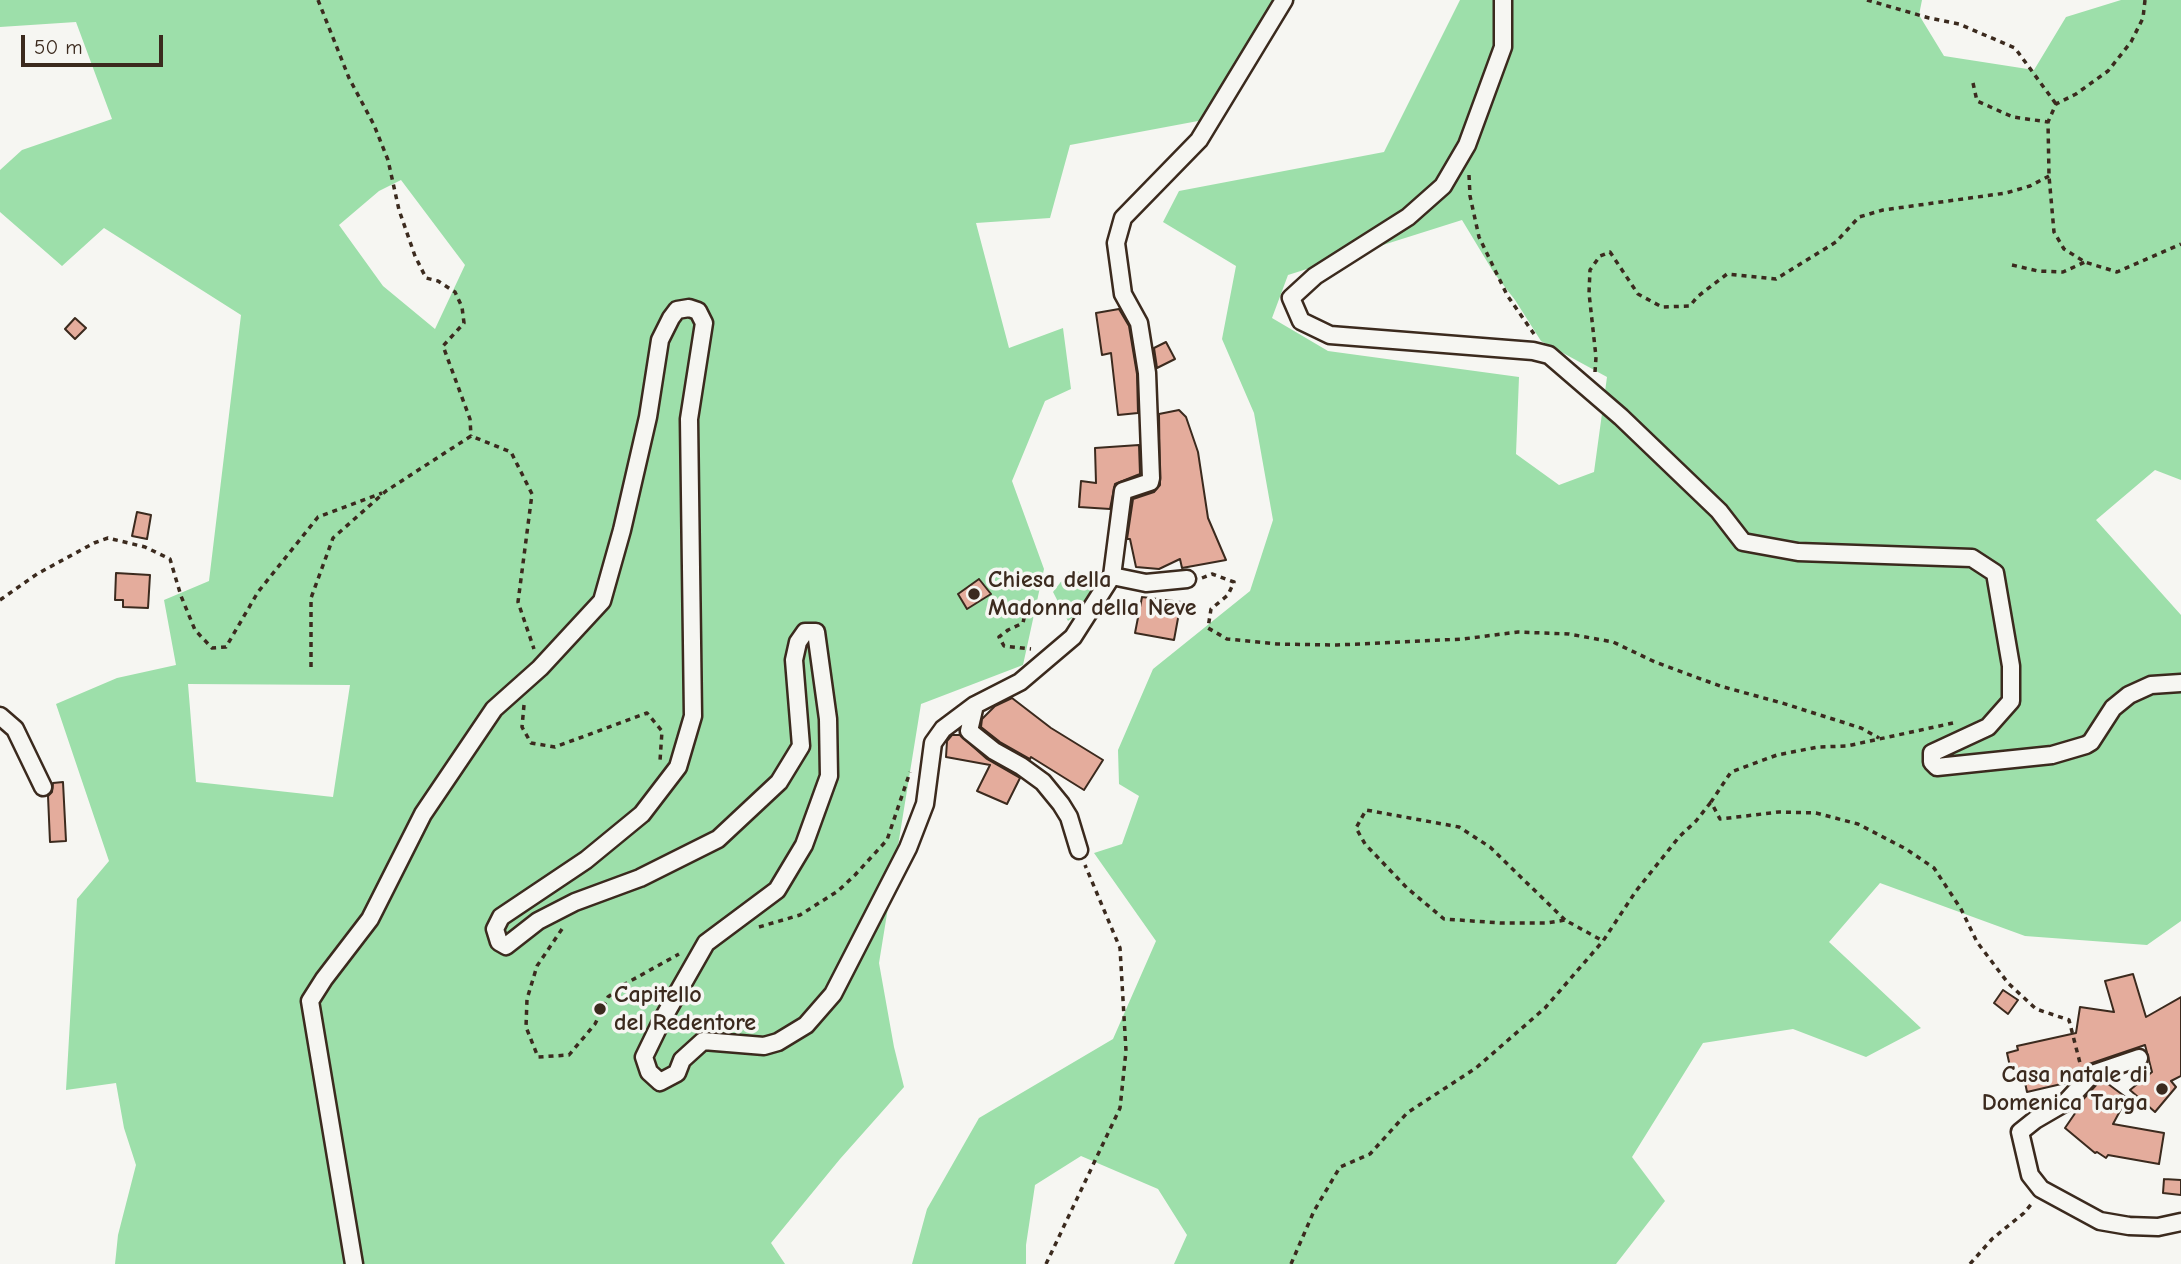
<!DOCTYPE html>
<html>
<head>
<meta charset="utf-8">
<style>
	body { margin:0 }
	#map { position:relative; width:2181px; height:1264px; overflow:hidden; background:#f6f6f2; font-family:"Comic Neue",sans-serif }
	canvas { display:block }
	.scale { position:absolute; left:21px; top:35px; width:142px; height:32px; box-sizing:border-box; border:4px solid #3b2a1e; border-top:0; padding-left:9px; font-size:21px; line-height:24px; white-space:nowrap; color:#3b2a1e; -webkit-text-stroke:5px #f6f6f2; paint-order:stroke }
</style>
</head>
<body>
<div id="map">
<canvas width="2181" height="1264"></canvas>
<div class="scale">50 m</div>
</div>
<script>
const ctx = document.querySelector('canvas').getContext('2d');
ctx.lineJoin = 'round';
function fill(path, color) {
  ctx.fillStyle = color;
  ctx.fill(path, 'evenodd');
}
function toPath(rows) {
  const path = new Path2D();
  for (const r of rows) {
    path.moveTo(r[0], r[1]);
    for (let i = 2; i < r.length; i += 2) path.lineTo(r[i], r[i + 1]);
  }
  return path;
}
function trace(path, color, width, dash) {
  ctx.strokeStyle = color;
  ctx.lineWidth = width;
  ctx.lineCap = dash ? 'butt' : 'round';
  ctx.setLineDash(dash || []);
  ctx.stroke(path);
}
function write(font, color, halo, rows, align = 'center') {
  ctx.font = font + ' "Comic Neue",sans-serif';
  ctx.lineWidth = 7;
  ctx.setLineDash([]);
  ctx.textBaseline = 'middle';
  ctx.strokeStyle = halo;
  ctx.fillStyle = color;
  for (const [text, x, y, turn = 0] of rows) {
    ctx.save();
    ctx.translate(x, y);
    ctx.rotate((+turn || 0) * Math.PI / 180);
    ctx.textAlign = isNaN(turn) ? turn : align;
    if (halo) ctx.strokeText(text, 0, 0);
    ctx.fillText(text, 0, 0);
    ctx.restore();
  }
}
fill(toPath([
	[0,0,1295,0,1214,118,1070,145,1050,218,976,223,1009,348,1063,328,1071,389,1045,401,1012,481,1044,569,1023,665,921,704,879,963,894,1047,904,1087,840,1159,771,1243,785,1264,115,1264,118,1235,136,1165,124,1128,116,1083,66,1090,77,899,109,861,56,704,117,678,176,665,164,600,209,581,241,315,104,228,62,266,0,212,0,170,22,150,112,119,76,22,0,27],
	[401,180,465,265,435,329,383,286,339,225,379,191],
	[188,684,350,685,333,797,196,782],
	[1460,0,1922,0,1919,15,1944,56,2034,70,2066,17,2121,0,2181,0,2181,480,2155,470,2096,520,2181,615,2181,921,2147,945,2025,936,1880,883,1829,942,1921,1028,1866,1057,1793,1029,1703,1043,1632,1157,1665,1201,1616,1264,1174,1264,1187,1235,1158,1189,1081,1156,1035,1185,1026,1245,1026,1264,912,1264,927,1209,979,1118,1113,1039,1156,941,1094,853,1122,844,1139,796,1119,784,1118,750,1153,669,1250,591,1273,520,1254,413,1222,339,1236,266,1163,222,1179,191,1384,152],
	[1462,220,1494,273,1515,300,1541,341,1607,377,1594,472,1559,485,1516,454,1519,377,1328,351,1272,318,1288,275],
	[1070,570,1104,577,1092,598,1079,613,1068,621,1053,592]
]), '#9ddfaa');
const building = toPath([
	[1119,309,1129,326,1137,374,1138,413,1118,415,1111,353,1102,355,1096,313,1119,309],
	[75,318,86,328,75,339,65,329,75,318],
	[1166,342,1175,359,1157,368,1154,348,1166,342],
	[1179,410,1186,417,1198,452,1208,518,1226,560,1182,568,1180,559,1159,569,1136,567,1130,539,1127,539,1133,499,1154,492,1160,485,1159,414,1179,410],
	[1139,445,1140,474,1115,484,1110,509,1079,507,1081,481,1096,483,1095,448,1139,445],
	[137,512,151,515,147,539,132,536,137,512],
	[116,573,150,575,148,608,123,607,123,600,115,600,116,573],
	[979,579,991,594,967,609,958,594,979,579],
	[1142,597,1181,602,1174,640,1135,633,1142,597],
	[1012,698,1051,728,1103,760,1084,790,1031,757,1030,759,1000,742,981,727,982,719,995,706,1012,698],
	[952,735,960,735,987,759,1020,778,1007,804,977,791,990,765,946,757,947,741,952,735],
	[63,782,66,841,50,842,48,796,52,792,53,783,63,782],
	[2133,974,2146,1017,2181,997,2181,1076,2171,1081,2176,1087,2155,1112,2130,1090,2152,1072,2145,1045,2089,1064,2070,1082,2027,1092,2022,1068,2011,1071,2007,1053,2018,1050,2017,1046,2076,1033,2080,1007,2114,1012,2105,981,2133,974],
	[2003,990,2018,1000,2008,1014,1994,1003,2003,990],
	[2104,1081,2127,1098,2113,1124,2164,1133,2159,1164,2108,1155,2106,1158,2097,1152,2095,1153,2065,1128,2080,1106,2078,1105,2098,1083,2104,1081],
	[2164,1179,2181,1180,2181,1195,2163,1193,2164,1179]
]);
fill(building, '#e4ac9c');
trace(building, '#3b2a1e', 2);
const street = toPath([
	[1503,0,1503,47,1467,145,1443,186,1408,217,1315,276,1291,298,1301,321,1330,335,1533,351,1549,355,1621,417,1719,511,1743,542,1798,552,1972,558,1995,573,2011,666,2011,701,1988,727,1932,753,1932,762,1937,767,2052,755,2086,745,2091,742,2113,708,2129,695,2151,685,2181,683],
	[1112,576,1146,583,1187,579],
	[975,705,969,731,994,751,1021,766,1043,782,1061,804,1069,817,1079,850],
	[0,716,15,729,43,787],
	[2139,1058,2092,1074,2066,1102,2035,1120,2020,1132,2030,1175,2041,1189,2100,1221,2129,1226,2158,1227,2181,1222],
	[354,1264,310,1001,324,979,370,919,423,814,494,709,540,668,602,601,622,530,648,417,660,340,671,318,677,310,689,308,698,311,704,323,689,419,693,716,678,767,642,814,586,860,501,917,495,929,499,942,506,946,538,921,575,902,640,878,718,839,779,782,801,746,794,660,798,642,805,632,816,632,828,719,829,776,804,845,777,890,706,943,661,1022,644,1057,649,1072,660,1082,677,1073,682,1060,703,1041,764,1046,778,1042,806,1025,833,994,908,848,925,804,933,743,943,729,975,705,1020,682,1073,637,1112,576,1123,491,1150,482,1151,478,1147,373,1139,323,1123,294,1116,243,1123,218,1199,140,1284,0]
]);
trace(street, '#3b2a1e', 21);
trace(toPath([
	[318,0,349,78,374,125,388,160,399,210,415,256,426,278,438,281,455,292,462,307,464,323,443,346,470,419,471,436],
	[1867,0,1929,18,1959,24,2015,48,2056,104],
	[2145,0,2143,18,2131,42,2108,71,2076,94,2056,104,2048,122,2049,176,2054,232,2064,249,2085,262,2117,272,2181,244],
	[1973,83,1977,101,2013,117,2048,122],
	[1469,175,1470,196,1479,237,1507,295,1534,334],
	[2012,265,2038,271,2063,272,2085,262],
	[1595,372,1596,357,1589,293,1590,270,1600,256,1610,252,1638,294,1662,307,1690,306,1697,297,1727,274,1776,279,1836,242,1859,217,1883,210,2006,193,2030,186,2049,176],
	[1202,578,1212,574,1234,582,1228,595,1211,609,1208,628,1227,639,1277,644,1337,645,1463,639,1518,632,1569,634,1613,642,1655,662,1720,686,1782,703,1861,728,1879,738],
	[0,600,37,574,94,543,108,538,145,547,170,559,181,596,195,630,212,648,226,647,258,592,318,517,382,493],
	[990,605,1001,610,1018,602,1026,609,1023,623,1008,630,999,637,1004,646,1031,649],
	[311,667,311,598,333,538,386,491,471,436,511,452,532,494,518,602,534,649],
	[524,705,522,727,531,743,555,747,647,713,662,731,660,761],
	[1953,723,1847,746,1818,747,1777,755,1731,772,1711,802,1720,819,1779,812,1816,813,1858,824,1906,849,1934,868,1961,909,1977,942,2008,983,2036,1009,2069,1020,2080,1063],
	[1565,920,1490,847,1459,827,1366,810,1356,828,1365,844,1407,888,1444,919,1501,923,1547,923,1565,920,1603,941],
	[759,927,800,915,838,891,855,875,887,840,910,772],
	[562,929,537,966,527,999,526,1027,538,1057,569,1055,595,1024,608,997,625,984,679,954],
	[1046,1264,1120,1108,1126,1051,1120,948,1085,865],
	[1291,1264,1314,1211,1340,1167,1370,1154,1407,1113,1476,1068,1545,1008,1603,941,1636,891,1679,837,1696,821,1711,802],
	[1970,1264,1992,1239,2024,1213,2033,1202]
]), '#3b2a1e', 3.5, [5, 5]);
trace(street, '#f6f6f2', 16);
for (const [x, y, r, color] of [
	[974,594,7,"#3b2a1e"],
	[600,1009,7,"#3b2a1e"],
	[2162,1089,7,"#3b2a1e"]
]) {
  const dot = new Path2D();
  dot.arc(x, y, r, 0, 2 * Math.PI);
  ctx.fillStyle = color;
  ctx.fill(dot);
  trace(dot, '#f6f6f2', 2.5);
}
write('bold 24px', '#3b2a1e', '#f6f6f2', [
	["Chiesa della",988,580],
	["Madonna della Neve",988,608],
	["Capitello",614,995],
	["del Redentore",614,1023],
	["Casa natale di",2148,1075,"right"],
	["Domenica Targa",2148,1103,"right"]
], 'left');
</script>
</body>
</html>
